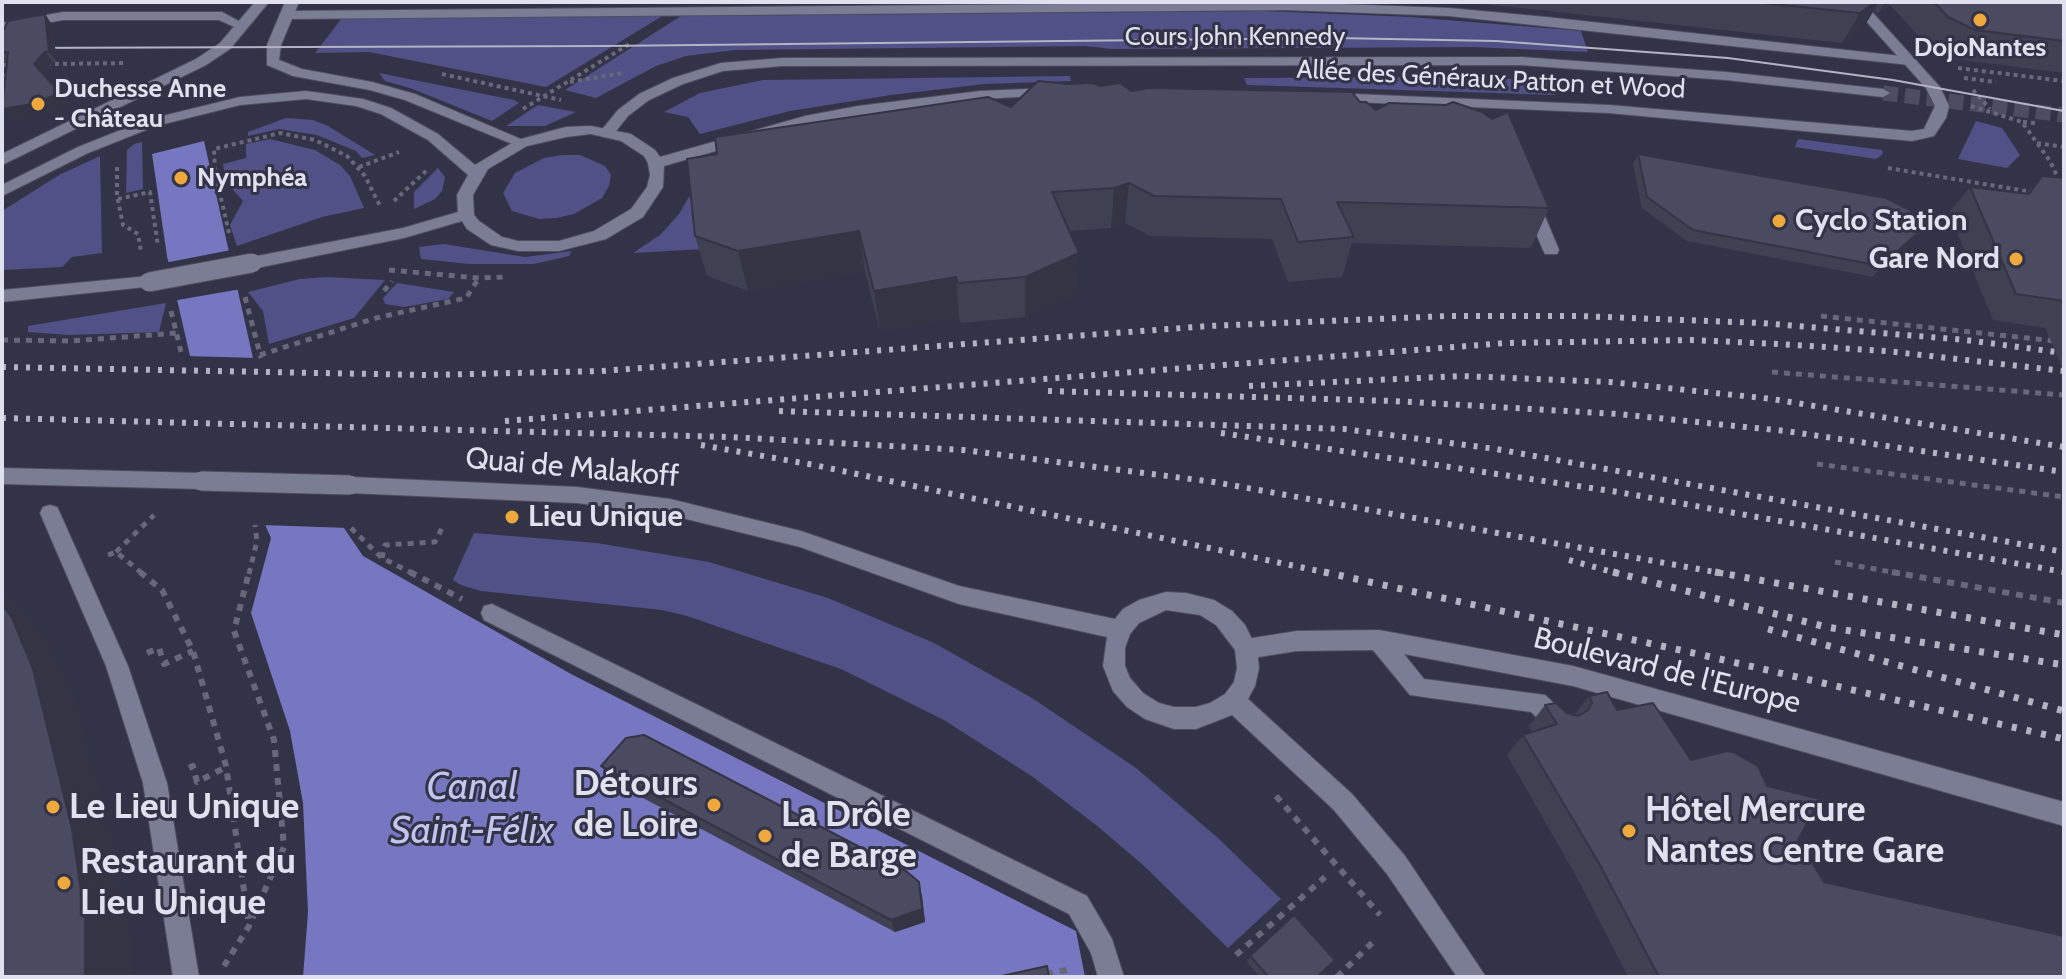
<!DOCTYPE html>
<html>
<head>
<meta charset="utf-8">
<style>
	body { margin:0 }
	#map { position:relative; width:2066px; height:979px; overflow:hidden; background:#333348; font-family:Cabin,sans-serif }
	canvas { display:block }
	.frame { position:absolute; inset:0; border:4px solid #e0e1ee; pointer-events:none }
</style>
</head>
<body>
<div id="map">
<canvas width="2066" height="979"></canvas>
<div class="frame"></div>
</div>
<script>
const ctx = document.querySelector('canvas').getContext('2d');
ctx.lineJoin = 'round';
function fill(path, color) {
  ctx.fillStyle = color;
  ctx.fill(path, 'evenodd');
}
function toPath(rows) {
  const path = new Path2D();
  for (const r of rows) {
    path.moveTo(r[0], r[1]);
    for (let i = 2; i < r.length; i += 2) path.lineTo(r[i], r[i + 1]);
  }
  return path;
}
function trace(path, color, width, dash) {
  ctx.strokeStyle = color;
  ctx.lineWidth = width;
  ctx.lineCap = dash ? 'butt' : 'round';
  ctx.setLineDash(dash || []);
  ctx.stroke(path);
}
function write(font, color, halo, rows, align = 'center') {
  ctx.font = font + ' Cabin,sans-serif';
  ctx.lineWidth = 6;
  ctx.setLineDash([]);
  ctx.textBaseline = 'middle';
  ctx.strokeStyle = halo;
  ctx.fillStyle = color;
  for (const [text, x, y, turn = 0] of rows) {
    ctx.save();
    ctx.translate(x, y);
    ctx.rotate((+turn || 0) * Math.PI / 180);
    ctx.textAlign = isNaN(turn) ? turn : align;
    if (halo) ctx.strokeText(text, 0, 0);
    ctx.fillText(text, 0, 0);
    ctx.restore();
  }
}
fill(toPath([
	[1262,11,1411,17,1581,31,1588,52,1472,47,1112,49,1085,46,735,50,686,56,656,66,596,98,565,90,681,16],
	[664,15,546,87,369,52,315,53,342,18],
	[379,73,514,100,519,103,492,121,410,88,385,81],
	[1070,76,1071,81,985,84,891,95,790,111,700,134,688,117,664,112,700,93,763,80],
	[1452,77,1557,80,1555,95,1247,85,1244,78],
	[538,105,576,112,545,126,506,126],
	[286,118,313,120,328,126,375,155,362,158,356,151,317,135,279,129,248,136,248,132],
	[1976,121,2002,128,2020,155,2007,168,1958,159],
	[270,139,315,150,340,165,350,176,364,208,322,217,237,246,230,225,243,201,226,182,223,164,246,158,246,144],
	[1798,139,1882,150,1883,154,1876,159,1795,147],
	[142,142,143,189,126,193,127,150,134,144],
	[562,155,580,155,605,166,611,175,609,186,602,198,574,214,556,218,539,219,512,211,503,193,515,173,544,158],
	[100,156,102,253,72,257,62,267,2,270,2,211,59,175],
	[438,168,445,177,442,191,435,199,414,209,414,192],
	[692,192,704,249,633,253,660,235,679,214],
	[444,244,525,257,572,251,569,256,534,264,469,264,421,259,419,247],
	[326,277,385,280,354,318,269,344,263,311,248,292,300,279],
	[397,283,454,292,448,299,404,307,385,304,383,298],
	[166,303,159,332,69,335,28,332,28,326],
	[474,533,597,543,709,562,828,598,934,643,1032,698,1136,768,1218,838,1281,899,1228,948,1143,865,1096,825,1033,777,944,720,841,669,687,616,662,610,481,591,461,585,453,580]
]), '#515087');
fill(toPath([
	[204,141,253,358,344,528,363,556,571,674,1076,931,1085,977,303,977,308,912,303,803,290,731,251,613,271,538,190,356,167,256,152,154]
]), '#7776c1');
fill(toPath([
	[231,250,241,289,172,301,164,263],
	[186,356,258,358,349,528,261,525]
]), '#333348');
trace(toPath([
	[1883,93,2064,115]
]), '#4d4d61', 15, [15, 7]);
const service = toPath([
	[255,2,269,2,230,49,206,65,2,165,2,154,196,59,220,43,255,2],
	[1531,197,1539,202,1559,250,1557,254,1545,254,1543,250,1523,202,1531,197],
	[492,604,1087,896,1112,939,1124,977,1098,977,1091,953,1069,914,484,620,481,613,484,606,492,604],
	[1379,630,1573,666,2064,802,2064,826,1573,686,1404,654,1424,679,1545,695,1567,715,1571,723,1567,731,1559,734,1551,731,1531,712,1410,695,1373,650,1297,651,1246,659,1238,656,1235,649,1238,642,1246,639,1297,631,1379,630]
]);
const pedestrian = toPath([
	[1286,2,1449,8,1546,17,1910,57,1917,61,1910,65,1449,16,1286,10,288,19,281,15,288,11,1286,2],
	[63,12,222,12,248,26,241,30,219,20,63,20,2,31,2,23,63,12],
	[50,505,57,507,60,513,128,666,167,783,199,977,173,977,143,783,106,666,40,513,43,507,50,505]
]);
const minor = toPath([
	[2,468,201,473,208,475,211,481,208,487,201,489,2,484,2,468],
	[350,477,577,487,670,499,801,531,959,586,1115,619,1123,609,1139,600,1166,592,1186,593,1214,600,1232,611,1245,625,1257,649,1259,668,1255,686,1248,699,1352,794,1405,856,1486,977,1457,977,1387,874,1334,810,1232,715,1196,729,1174,729,1145,719,1127,707,1113,691,1103,666,1107,637,959,604,800,547,670,515,577,503,350,493,343,491,340,485,343,479,350,477],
	[1166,610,1200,615,1216,625,1235,650,1237,668,1234,682,1225,694,1210,703,1196,707,1174,707,1159,703,1143,693,1130,678,1125,666,1125,648,1130,634,1139,623,1166,610]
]);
const tertiary = toPath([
	[285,2,299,2,281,45,279,60,302,69,372,82,415,94,530,143,522,148,517,146,405,100,370,90,293,76,267,65,267,45,285,2],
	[1521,57,1726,72,1883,89,1890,93,1883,97,1726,80,1521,65,782,66,723,71,683,84,649,100,628,116,613,135,608,137,600,132,618,110,639,94,673,78,721,63,782,58,1521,57]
]);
const secondary = toPath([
	[1849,2,1863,2,1940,87,1949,106,1946,118,1934,136,1912,141,1609,113,1331,101,1324,97,1331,93,1609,105,1912,131,1924,129,1935,106,1926,88,1849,2],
	[1051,88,1058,92,1056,95,980,99,812,123,664,166,663,187,643,217,606,239,559,251,518,251,491,245,467,229,462,221,404,238,252,269,246,267,244,263,252,257,403,228,458,212,457,195,468,175,428,140,381,114,356,106,306,99,240,105,156,126,88,153,2,196,2,185,78,147,146,120,240,97,306,91,363,99,391,108,438,134,475,165,517,140,566,127,591,126,631,134,655,150,660,157,805,116,858,106,980,91,1051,88],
	[591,134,621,141,644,156,648,163,650,175,647,187,631,209,594,231,559,241,518,241,502,237,479,221,474,215,473,195,488,169,527,146,566,137,591,134],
	[149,276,158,282,155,286,2,302,2,290,149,276]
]);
trace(service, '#4e4e60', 2);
trace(pedestrian, '#4e4e60', 2);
trace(minor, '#4e4e60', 2);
trace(tertiary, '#4e4e60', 2);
trace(secondary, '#4e4e60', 2);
trace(toPath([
	[47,64,125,63],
	[2,65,13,65],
	[1958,68,2064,81],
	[442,74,561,100],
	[2,77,11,68],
	[1964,78,1996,82],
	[570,82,623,73],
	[1973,90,1990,109],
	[1971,106,2022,122,2050,161,2064,191],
	[523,109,631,43],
	[2023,122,2035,123],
	[2037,143,2064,147],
	[117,167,117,195,123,225,138,234,141,251],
	[359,167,399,152],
	[1888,168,2032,192],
	[118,199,150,192,158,246],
	[394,201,427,170],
	[229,233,215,172,214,149,280,133,315,140,347,156,365,176,380,206]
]), '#68687b', 4, [4, 4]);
trace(toPath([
	[389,270,479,278,506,277],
	[384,291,392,281],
	[245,297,261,358],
	[171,311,182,356],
	[1821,316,2064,342],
	[2,340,71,341,177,333],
	[260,355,376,318,466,298,479,278],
	[1772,372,2064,395],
	[1817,464,2064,497],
	[351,528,382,558,414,574],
	[116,552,154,515],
	[108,555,116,552,143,574],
	[382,558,385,545,435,542,444,524],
	[1835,562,1903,574],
	[249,574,257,541,255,525]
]), '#68687b', 5, [6, 6]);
trace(toPath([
	[140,572,162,590,193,651,226,766,249,925],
	[410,572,462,599],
	[1892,572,2064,603],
	[147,653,159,648,164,664,193,651],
	[189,768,193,766,197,782,226,767],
	[1276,796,1380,915],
	[1236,955,1325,877],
	[224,966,249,926,284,847,274,740,234,631,249,572],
	[1046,974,1071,969],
	[1337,977,1377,938]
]), '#68687b', 6, [7, 7]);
fill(service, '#7b7d94');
fill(pedestrian, '#7b7d94');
fill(minor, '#7b7d94');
fill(tertiary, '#7b7d94');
fill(secondary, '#7b7d94');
trace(toPath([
	[2,48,605,46,1336,38,1496,41,1728,58,1893,80,2064,111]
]), '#b3b4c3', 2);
trace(toPath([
	[2,367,426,375,601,371,1209,326,1447,316,1579,316,1761,323,1966,340,2064,353],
	[1249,386,1461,376,1610,382,1772,399,2064,447],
	[1048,391,1393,401,1618,414,1785,431,2064,472],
	[779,411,1344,429,1496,449,2064,552],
	[2,418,730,437,963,450,1214,482,1726,574],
	[505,421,1506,343,1691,340,1778,344,1886,351,2064,371],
	[1221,433,1618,492,2064,572],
	[701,445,814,465,1333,574],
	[1569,560,1620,574]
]), '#b3b4c3', 6, [4, 8]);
trace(toPath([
	[1324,572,1698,654,2064,739],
	[1613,572,1826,627,2064,665],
	[1715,572,2064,635],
	[1768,629,2064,711]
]), '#b3b4c3', 7, [5, 10]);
const minorBridge = toPath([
	[201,481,350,485]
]);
const secondaryBridge = toPath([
	[149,282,252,263]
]);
trace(minorBridge, '#4e4e60', 21, []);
trace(secondaryBridge, '#4e4e60', 21, []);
trace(minorBridge, '#7b7d94', 19);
trace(secondaryBridge, '#7b7d94', 19);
fill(toPath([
	[1466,2,2064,2,2064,73,1955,59,1928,46,1890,5,1878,14,1874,10,1865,25,1842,43],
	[45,14,52,25,57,62,53,62,43,74,68,104,42,114,11,120,7,63,2,63,2,33],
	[1068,84,1101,86,1131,91,1360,102,1376,110,1549,208,1531,248,1352,243,1342,277,1288,282,1272,239,1150,236,1125,223,1111,228,1070,231,1078,293,1025,317,961,323,959,317,880,331,865,271,748,291,707,276,695,236],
	[1638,154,1923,232,1873,277,1687,241,1642,208,1633,165],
	[2042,176,2064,178,2064,371,2045,328,1993,320,1949,213,1970,187,2026,194],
	[1589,696,1617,710,1691,760,1767,786,1798,840,1824,882,2064,977,1628,977,1580,883,1507,755,1523,735,1532,732,1529,726,1545,705,1574,715],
	[601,766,922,896,925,922,895,932,613,782],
	[1250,956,1335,960,1319,977,1260,977,1247,962]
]), '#404053');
fill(toPath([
	[1875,2,1879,2,1865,25,1842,43,1860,13],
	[1886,2,1892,2,1878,14],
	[45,14,52,25,57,62,49,52],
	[45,52,53,62,42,75,34,64],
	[60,93,68,104,42,114,11,120,2,109],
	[1129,183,1125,223,1111,228,1114,188],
	[1931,221,1923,232,1873,277,1881,266],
	[859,231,865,271,748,291,738,251],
	[1079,253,1078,293,1025,317,1025,277],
	[956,277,959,317,880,331,874,291],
	[2,589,35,621,53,648,75,699,116,853,131,941,131,977,85,977,2,604],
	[919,882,922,896,925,922,895,932,891,920]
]), '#343444');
const building = toPath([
	[1753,2,1875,2,1860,13,1753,2],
	[1934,2,2064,2,2064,41,1975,30,1948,17,1934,2],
	[45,14,49,52,45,52,34,64,60,93,33,104,2,109,8,52,2,52,2,33,8,21,45,14],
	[1038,81,1068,84,1092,83,1101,86,1120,83,1131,91,1149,88,1352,92,1360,102,1366,102,1376,110,1389,103,1446,105,1453,102,1482,112,1492,119,1508,112,1549,208,1337,202,1354,237,1298,242,1281,199,1154,196,1129,183,1114,188,1052,192,1079,253,1025,277,958,283,956,277,874,291,859,231,738,251,695,236,687,159,717,154,715,137,988,97,1011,107,1038,81],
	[1638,154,1886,198,1931,221,1881,266,1693,230,1647,197,1638,154],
	[2042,176,2064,178,2064,301,2016,294,1970,187,2029,194,2042,176],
	[2,604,12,618,33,669,72,829,85,919,85,977,2,977,2,604],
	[1607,692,1617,710,1653,703,1691,760,1727,751,1733,752,1758,766,1767,786,1820,799,1798,840,1824,882,2064,936,2064,977,1659,977,1600,865,1523,735,1557,724,1545,705,1556,703,1567,713,1578,716,1587,711,1592,703,1589,696,1607,692],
	[644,735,906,871,919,882,922,909,891,920,601,766,626,738,644,735],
	[1294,915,1335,960,1317,977,1269,977,1250,956,1294,915],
	[1047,966,1049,977,997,977,1047,966]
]);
fill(building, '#4a4b61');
trace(building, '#343444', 2);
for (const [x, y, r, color] of [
	[1980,20,8,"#eea83c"],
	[38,104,8,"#eea83c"],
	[181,178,8,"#eea83c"],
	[1779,221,8,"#eea83c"],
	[2016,259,8,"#eea83c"],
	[512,517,8,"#eea83c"],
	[714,805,8,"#eea83c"],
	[53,807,8,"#eea83c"],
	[1629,831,8,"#eea83c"],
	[765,836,8,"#eea83c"],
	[64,883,8,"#eea83c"]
]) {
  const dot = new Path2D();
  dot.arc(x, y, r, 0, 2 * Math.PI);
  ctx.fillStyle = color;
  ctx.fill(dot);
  trace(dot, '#333348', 3);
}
write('26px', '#e0e1ee', '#333348', [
	["Cours John Kennedy",1235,37],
	["Allée des Généraux Patton et Wood",1491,80,3]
]);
write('bold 26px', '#e0e1ee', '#333348', [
	["DojoNantes",1980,48,"center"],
	["Duchesse Anne",54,89],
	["- Château",54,119],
	["Nymphéa",197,178]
], 'left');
write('bold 30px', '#e0e1ee', '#333348', [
	["Cyclo Station",1795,221],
	["Gare Nord",2000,259,"right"],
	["Lieu Unique",528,517]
], 'left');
write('30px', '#e0e1ee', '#333348', [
	["Quai de Malakoff",572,468,5],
	["Boulevard de l'Europe",1667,671,14]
]);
write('bold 36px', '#e0e1ee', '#333348', [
	["Détours",698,784,"right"],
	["de Loire",698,825,"right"],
	["Le Lieu Unique",69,807],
	["Hôtel Mercure",1645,810],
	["Nantes Centre Gare",1645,851],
	["La Drôle",781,815],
	["de Barge",781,856],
	["Restaurant du",80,862],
	["Lieu Unique",80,903]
], 'left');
write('italic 38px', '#c3c5ee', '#333348', [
	["Canal",472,788],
	["Saint-Félix",472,832]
]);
</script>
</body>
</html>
